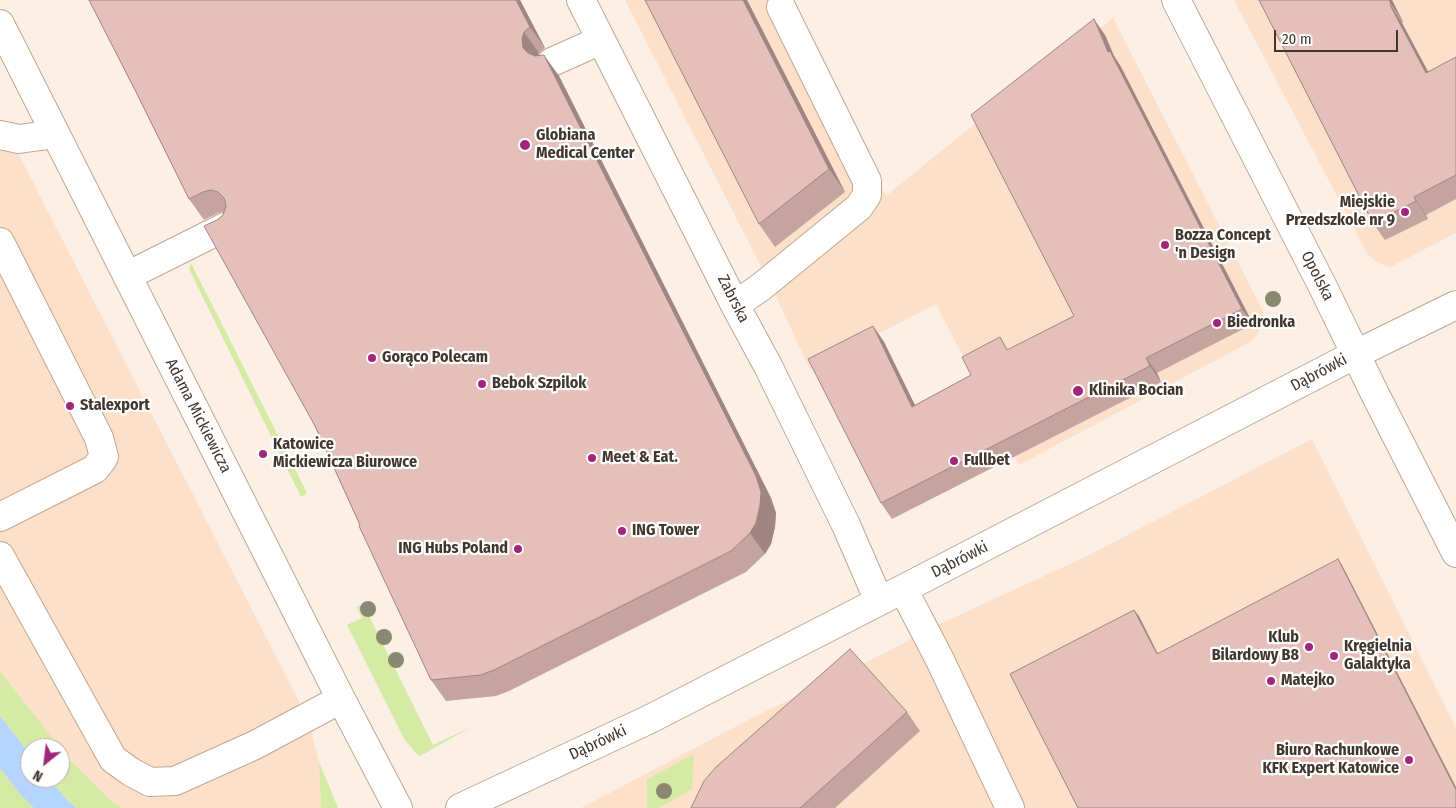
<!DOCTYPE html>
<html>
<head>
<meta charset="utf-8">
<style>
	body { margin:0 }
	#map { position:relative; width:1456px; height:808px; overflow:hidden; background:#fbefe6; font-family:"Fira Sans Condensed",sans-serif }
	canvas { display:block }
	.north { position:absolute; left:20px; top:738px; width:50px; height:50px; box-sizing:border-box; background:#fff; border:1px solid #b3afab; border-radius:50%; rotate:209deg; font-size:14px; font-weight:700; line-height:20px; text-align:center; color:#42372e }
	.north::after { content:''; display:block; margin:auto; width:18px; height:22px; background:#a1267a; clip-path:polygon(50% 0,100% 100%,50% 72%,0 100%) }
	.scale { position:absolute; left:1274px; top:30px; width:124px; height:22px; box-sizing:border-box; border:2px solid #42372e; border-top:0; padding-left:6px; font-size:15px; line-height:18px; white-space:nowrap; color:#42372e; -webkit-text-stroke:4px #fff; paint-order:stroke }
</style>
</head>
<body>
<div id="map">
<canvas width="1456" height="808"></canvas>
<div class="north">N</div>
<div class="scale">20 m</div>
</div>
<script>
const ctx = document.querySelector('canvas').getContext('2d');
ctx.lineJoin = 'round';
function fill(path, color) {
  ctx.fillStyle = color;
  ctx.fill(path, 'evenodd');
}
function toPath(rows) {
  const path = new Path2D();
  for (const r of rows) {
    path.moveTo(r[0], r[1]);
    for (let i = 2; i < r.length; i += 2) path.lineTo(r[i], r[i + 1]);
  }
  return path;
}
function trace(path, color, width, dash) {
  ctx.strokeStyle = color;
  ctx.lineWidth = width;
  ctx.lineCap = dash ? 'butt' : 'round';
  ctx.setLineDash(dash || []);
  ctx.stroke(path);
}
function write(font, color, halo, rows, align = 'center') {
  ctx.font = font + ' "Fira Sans Condensed",sans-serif';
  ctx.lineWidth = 4.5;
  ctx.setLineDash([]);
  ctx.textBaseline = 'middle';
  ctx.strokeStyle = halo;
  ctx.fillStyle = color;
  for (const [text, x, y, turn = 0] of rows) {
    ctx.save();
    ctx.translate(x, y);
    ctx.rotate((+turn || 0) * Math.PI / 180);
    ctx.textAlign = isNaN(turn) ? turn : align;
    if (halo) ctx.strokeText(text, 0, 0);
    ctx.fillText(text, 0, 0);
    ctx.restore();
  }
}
fill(toPath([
	[625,0,787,0,886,196,961,135,1084,42,1113,18,1263,311,1263,321,1261,328,1256,336,1250,342,1019,465,936,304,810,369,772,288],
	[1234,0,1456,0,1456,233,1390,267,1378,263,1368,255],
	[0,118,307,717,319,762,321,808,123,808,112,802,68,758,0,671],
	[1312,439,1456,728,1456,808,581,808,752,718,867,662,942,623,1087,556]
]), '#fce0c9');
fill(toPath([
	[191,263,307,493,301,497,189,269],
	[363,604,433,745,471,727,420,756,416,753,404,739,347,625,362,618,357,607],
	[0,671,68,758,112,802,123,808,76,808,67,800,49,778,60,778,60,748,30,748,30,754,0,716],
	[694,754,692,789,659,808,647,808,647,779],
	[319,762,338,808,321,808],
	[0,768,19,793,34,808,0,808]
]), '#d5eaa4');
fill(toPath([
	[0,716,30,754,30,778,49,778,67,800,76,808,34,808,19,793,0,768]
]), '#b5d4fe');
const minor = toPath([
	[581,0,735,305,768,366,846,525,879,601],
	[1176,0,1322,285,1374,392,1456,553],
	[0,24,341,699,398,808],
	[552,62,601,40],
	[0,135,19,139,55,134],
	[0,242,99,438,104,457,95,469,0,517],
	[127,276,225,227],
	[735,305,761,287,859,207,867,195,867,181,781,7],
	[0,556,113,759,131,772,150,782,175,781,255,745,341,699],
	[903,589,939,658,1010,808],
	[460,808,650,719,903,589,1356,354,1456,305]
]);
trace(minor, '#c1a790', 30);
trace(minor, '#fff', 28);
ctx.fillStyle = '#898971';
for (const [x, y] of [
	[1273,299],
	[368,609],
	[384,637],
	[396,660],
	[664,791]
]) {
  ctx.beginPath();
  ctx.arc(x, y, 8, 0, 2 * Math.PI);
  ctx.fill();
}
fill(toPath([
	[89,0,520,0,545,48,539,53,538,56,559,76,771,498,776,513,775,527,771,544,765,554,746,572,509,691,496,696,446,701,431,680,315,426,217,220,223,215,224,212,218,213,204,220,189,199,136,92],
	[747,0,845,192,775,247,759,224],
	[1259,0,1392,0,1403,22,1402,23,1428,72,1456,57,1456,199,1426,215,1428,219,1385,240,1373,223],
	[1105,35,1114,56,1121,67,1253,324,1157,373,1161,382,892,519,881,503,873,326,884,342,915,405,971,375,1000,337,1008,350,1074,316],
	[907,712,920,731,835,808,691,808]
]), '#c5a49f');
fill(toPath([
	[516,0,520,0,545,48,530,27],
	[743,0,747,0,845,192,829,169],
	[1389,0,1392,0,1403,22,1391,4],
	[1390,5,1402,23,1438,90,1426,73],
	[1094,19,1105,35,1114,56,1121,67,1253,324,1242,309,1108,52],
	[524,32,539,53,537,60,538,69,523,48,522,39],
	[544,55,559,76,771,498,776,513,775,527,771,544,765,554,750,533],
	[1414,197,1426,215,1428,219,1416,201],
	[873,326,884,342,923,422,912,407],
	[1146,358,1157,373,1161,382,1150,366],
	[1338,559,1342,565,1456,787,1456,790],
	[1134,610,1139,616,1161,660,1157,654]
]), '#a08682');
const building = toPath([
	[89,0,516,0,530,27,524,32,522,39,523,48,528,53,535,56,544,55,756,476,761,492,760,505,756,523,750,533,731,551,494,670,481,675,431,680,359,526,360,525,315,426,204,226,217,220,223,215,226,206,224,198,218,192,211,190,203,192,189,199,136,92,89,0],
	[645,0,743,0,829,169,759,224,645,0],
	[1259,0,1389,0,1391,4,1390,5,1426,73,1456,57,1456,175,1414,197,1416,201,1373,223,1259,0],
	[1094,19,1108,52,1110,51,1242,309,1146,358,1150,366,881,503,808,359,873,326,912,407,971,375,962,357,1000,337,1007,350,1074,316,971,115,1094,19],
	[1338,559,1456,790,1456,808,1078,808,1010,674,1134,610,1157,654,1338,559],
	[850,649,907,712,800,808,691,808,704,781,716,767,850,649]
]);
fill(building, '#e5bfb9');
trace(building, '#a08682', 1);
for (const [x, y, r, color] of [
	[525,145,6,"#a1267a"],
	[1405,212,5,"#a1267a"],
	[1165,245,5,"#a1267a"],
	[1217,323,5,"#a1267a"],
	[372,358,5,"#a1267a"],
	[482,384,5,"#a1267a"],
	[1078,391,6,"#a1267a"],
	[70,406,5,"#a1267a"],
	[263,454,5,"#a1267a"],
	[592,458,5,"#a1267a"],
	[954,461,5,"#a1267a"],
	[622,531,5,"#a1267a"],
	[518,549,5,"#a1267a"],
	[1309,647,5,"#a1267a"],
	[1334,656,5,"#a1267a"],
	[1271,681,5,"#a1267a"],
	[1409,760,5,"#a1267a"]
]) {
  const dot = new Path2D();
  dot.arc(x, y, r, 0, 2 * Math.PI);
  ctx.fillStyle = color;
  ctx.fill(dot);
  trace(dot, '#fff', 2);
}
write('bold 16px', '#42372e', '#fff', [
	["Globiana",536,136],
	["Medical Center",536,154],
	["Miejskie",1395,203,"right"],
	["Przedszkole nr 9",1395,221,"right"],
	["Bozza Concept",1175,236],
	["'n Design",1175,254],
	["Biedronka",1227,323],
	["Gorąco Polecam",382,358],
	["Bebok Szpilok",492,384],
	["Klinika Bocian",1089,391],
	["Stalexport",80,406],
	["Katowice",273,445],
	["Mickiewicza Biurowce",273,463],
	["Meet & Eat.",602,458],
	["Fullbet",964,461],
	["ING Tower",632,531],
	["ING Hubs Poland",508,549,"right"],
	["Klub",1299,638,"right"],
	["Bilardowy B8",1299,656,"right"],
	["Kręgielnia",1344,647],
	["Galaktyka",1344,665],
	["Matejko",1281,681],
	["Biuro Rachunkowe",1399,751,"right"],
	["KFK Expert Katowice",1399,769,"right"]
], 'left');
write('16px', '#42372e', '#fff', [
	["Opolska",1317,276,63],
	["Zabrska",733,299,63],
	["Dąbrówki",1319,373,-28],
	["Adama Mickiewicza",198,416,63],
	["Dąbrówki",960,560,-27],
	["Dąbrówki",598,743,-25]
]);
</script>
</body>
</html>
